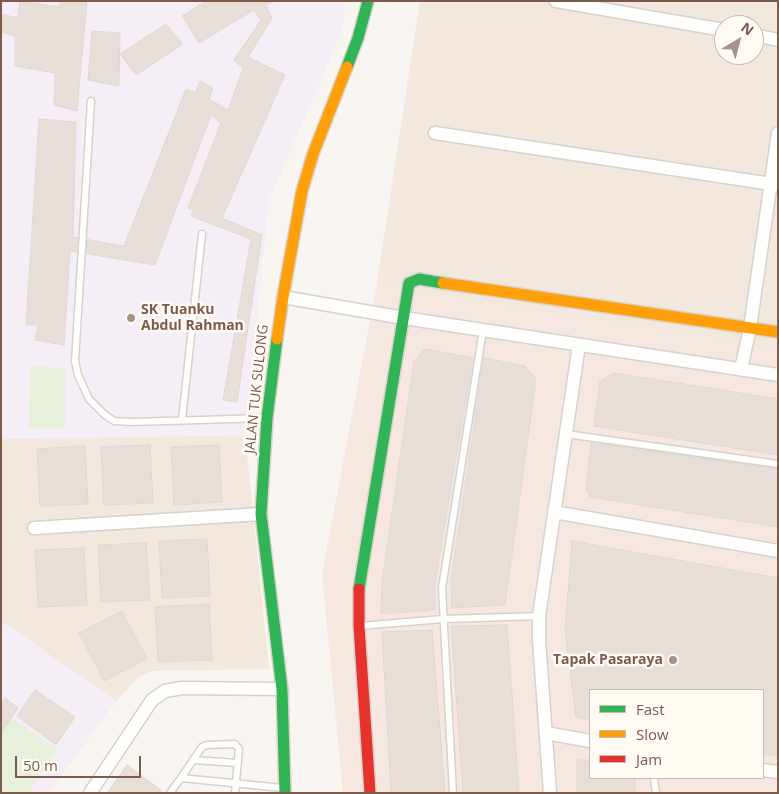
<!DOCTYPE html>
<html>
<head>
<meta charset="utf-8">
<style>
	body { margin:0 }
	#map { position:relative; width:779px; height:794px; overflow:hidden; background:#f9f5f0; font-family:"Open Sans",sans-serif }
	canvas { display:block }
	.frame { position:absolute; inset:0; border:2px solid #7a5c4d; pointer-events:none }
	.legend { position:absolute; left:589px; top:689px; width:175px; height:90px; box-sizing:border-box; background:#fffaf3; border:1px solid #cabbb1; margin:0; padding:6px 9px; list-style:none; font-size:15px; color:#7a5c4d }
	.legend li { display:flex; align-items:center; gap:10px; height:25px }
	.legend b { width:25px; border:1px solid #cabbb1 }
	.north { position:absolute; left:714px; top:15px; width:50px; height:50px; box-sizing:border-box; background:#fffaf3; border:1px solid #cabbb1; border-radius:50%; rotate:37deg; font-size:14px; font-weight:700; line-height:20px; text-align:center; color:#7a5c4d }
	.north::after { content:''; display:block; margin:auto; width:18px; height:22px; background:#a69286; clip-path:polygon(50% 0,100% 100%,50% 72%,0 100%) }
	.scale { position:absolute; left:15px; top:756px; width:126px; height:22px; box-sizing:border-box; border:2px solid #7a5c4d; border-top:0; padding-left:6px; font-size:15px; line-height:18px; white-space:nowrap; color:#7a5c4d; -webkit-text-stroke:4px #fffaf3; paint-order:stroke }
</style>
</head>
<body>
<div id="map">
<canvas width="779" height="794"></canvas>
<div class="frame"></div>
<ul class="legend">
<li><b style="height:6px;background:#30b455"></b>Fast</li>
<li><b style="height:6px;background:#ff9f0a"></b>Slow</li>
<li><b style="height:6px;background:#e5322d"></b>Jam</li>
</ul>
<div class="north">N</div>
<div class="scale">50 m</div>
</div>
<script>
const ctx = document.querySelector('canvas').getContext('2d');
ctx.lineJoin = 'round';
function fill(path, color) {
  ctx.fillStyle = color;
  ctx.fill(path, 'evenodd');
}
function toPath(rows) {
  const path = new Path2D();
  for (const r of rows) {
    path.moveTo(r[0], r[1]);
    for (let i = 2; i < r.length; i += 2) path.lineTo(r[i], r[i + 1]);
  }
  return path;
}
function trace(path, color, width, dash) {
  ctx.strokeStyle = color;
  ctx.lineWidth = width;
  ctx.lineCap = dash ? 'butt' : 'round';
  ctx.setLineDash(dash || []);
  ctx.stroke(path);
}
function write(font, color, halo, rows, align = 'center') {
  ctx.font = font + ' "Open Sans",sans-serif';
  ctx.lineWidth = 5;
  ctx.setLineDash([]);
  ctx.textBaseline = 'middle';
  ctx.strokeStyle = halo;
  ctx.fillStyle = color;
  for (const [text, x, y, turn = 0] of rows) {
    ctx.save();
    ctx.translate(x, y);
    ctx.rotate((+turn || 0) * Math.PI / 180);
    ctx.textAlign = isNaN(turn) ? turn : align;
    if (halo) ctx.strokeText(text, 0, 0);
    ctx.fillText(text, 0, 0);
    ctx.restore();
  }
}
fill(toPath([
	[420,1,778,1,778,352,376,289],
	[724,25,754,25,754,55,724,55],
	[245,435,269,669,153,671,139,677,116,701,1,621,1,439]
]), '#f2e8de');
fill(toPath([
	[376,289,778,352,778,793,343,793,322,574],
	[590,690,763,690,763,778,590,778]
]), '#f6e8e1');
fill(toPath([
	[1,1,345,1,343,29,269,201,245,435,1,439],
	[1,621,116,701,49,793,1,793]
]), '#f6eef6');
fill(toPath([
	[30,366,65,368,65,428,29,429],
	[12,718,57,749,29,793,1,793,1,734]
]), '#e7f0db');
const building = toPath([
	[20,1,60,7,60,1,87,1,77,111,54,105,55,73,15,66,15,36,1,32,1,14,18,18,20,1],
	[206,1,274,1,266,5,272,18,248,57,285,75,222,218,262,235,237,402,223,400,251,239,191,216,193,210,188,208,221,123,211,115,155,265,70,251,64,345,35,340,38,325,26,325,39,119,76,122,73,237,124,246,186,89,195,93,200,81,213,88,209,99,228,110,243,68,234,60,261,20,254,10,199,43,182,16,206,1],
	[166,24,183,44,136,75,120,54,166,24],
	[92,31,120,33,119,86,88,80,92,31],
	[425,349,473,358,435,583,435,610,381,614,382,583,414,361,425,349],
	[484,358,525,366,536,379,505,605,452,608,451,580,484,358],
	[614,373,778,399,778,455,594,426,600,381,614,373],
	[591,443,778,469,778,527,591,497,586,489,591,443],
	[150,445,153,503,104,505,101,447,150,445],
	[219,445,222,502,174,505,171,447,219,445],
	[85,446,88,504,40,506,37,449,85,446],
	[207,539,210,596,162,598,159,541,207,539],
	[572,541,778,578,778,756,763,754,763,690,590,690,590,720,576,717,565,630,572,541],
	[146,543,150,600,101,602,98,545,146,543],
	[84,548,87,605,38,607,35,550,84,548],
	[209,604,212,660,158,662,155,607,209,604],
	[122,611,147,659,104,681,79,633,122,611],
	[507,625,519,793,463,793,451,626,507,625],
	[432,630,445,793,391,793,382,632,432,630],
	[35,690,75,717,56,745,17,716,35,690],
	[5,698,18,708,1,733,1,703,5,698],
	[577,760,590,760,590,778,635,778,635,793,577,793,577,760],
	[127,765,161,790,159,793,107,793,127,765]
]);
fill(building, '#e6ded7');
trace(building, '#e2d8d2', 1);
const lane = toPath([
	[91,101,75,361,78,375,89,399,105,415,114,421,132,422,266,418],
	[182,420,202,234],
	[566,434,778,464],
	[360,626,443,619,539,616],
	[193,760,237,763],
	[181,778,202,747,207,745,235,744,239,749,235,793],
	[654,778,656,793],
	[170,793,181,778,283,788],
	[453,793,442,588,483,330]
]);
const street = toPath([
	[556,1,724,30],
	[754,35,778,40],
	[435,133,778,185],
	[283,297,404,318,778,375],
	[741,369,750,328,778,133],
	[554,512,778,551],
	[34,528,261,514],
	[546,733,590,741],
	[763,770,778,772],
	[90,793,152,700,165,691,182,688,282,689],
	[550,793,539,640,539,616,579,345]
]);
const fast = toPath([
	[347,67,358,38,368,1],
	[277,339,267,418,261,514,282,689,285,793],
	[359,589,409,283,419,279,443,283]
]);
const slow = toPath([
	[443,283,778,332],
	[277,339,283,297,302,191,313,154,347,67]
]);
const jam = toPath([
	[359,589,359,626,370,793]
]);
trace(lane, '#d7d1cb', 9);
trace(street, '#d7d1cb', 15);
trace(fast, '#d9d2cb', 14);
trace(slow, '#d9d2cb', 14);
trace(jam, '#d9d2cb', 14);
trace(lane, '#fefefd', 6);
trace(street, '#fefefd', 12);
trace(fast, '#30b455', 11);
trace(slow, '#ff9f0a', 11);
trace(jam, '#e5322d', 11);
for (const [x, y, r, color] of [
	[131,318,5,"#a69286"],
	[673,660,5,"#a69286"]
]) {
  const dot = new Path2D();
  dot.arc(x, y, r, 0, 2 * Math.PI);
  ctx.fillStyle = color;
  ctx.fill(dot);
  trace(dot, '#fffaf3', 2);
}
write('bold 14px', '#7a5c4d', '#fffaf3', [
	["SK Tuanku",141,310],
	["Abdul Rahman",141,326],
	["Tapak Pasaraya",663,660,"right"]
], 'left');
write('14px', '#7a5c4d', '#fffaf3', [
	["JALAN TUK SULONG",257,389,-84]
]);
</script>
</body>
</html>
